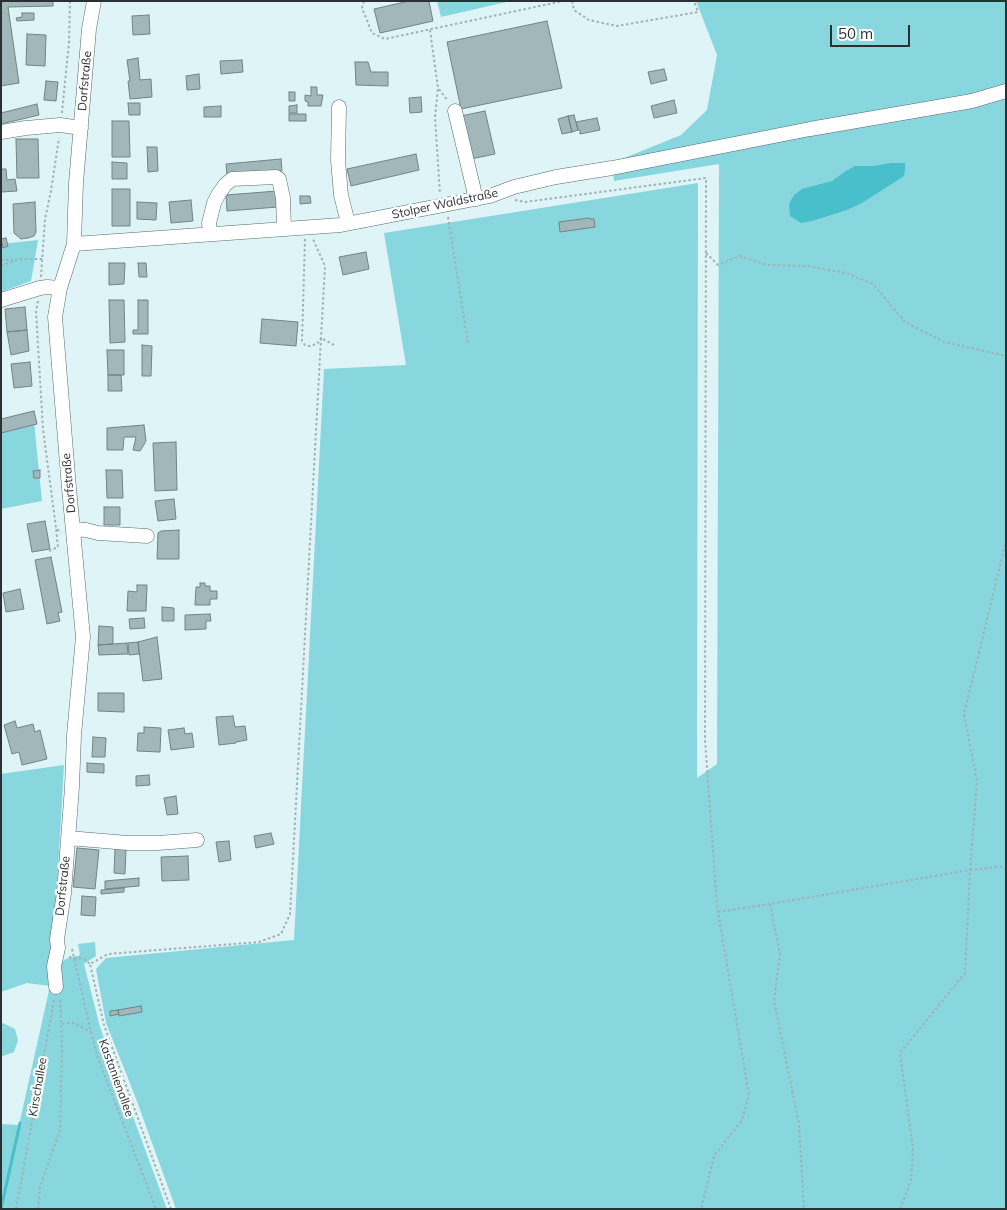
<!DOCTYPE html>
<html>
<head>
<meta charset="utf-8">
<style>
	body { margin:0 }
	#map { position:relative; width:1007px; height:1210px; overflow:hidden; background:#dff4f6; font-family:Mulish,sans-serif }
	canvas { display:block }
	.frame { position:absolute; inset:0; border:2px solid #293132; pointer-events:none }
	.scale { position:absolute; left:830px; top:25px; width:80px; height:22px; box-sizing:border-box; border:2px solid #293132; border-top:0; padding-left:6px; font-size:15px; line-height:18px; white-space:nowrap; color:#293132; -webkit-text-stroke:4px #fff; paint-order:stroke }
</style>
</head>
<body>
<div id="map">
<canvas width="1007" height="1210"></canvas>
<div class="frame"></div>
<div class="scale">50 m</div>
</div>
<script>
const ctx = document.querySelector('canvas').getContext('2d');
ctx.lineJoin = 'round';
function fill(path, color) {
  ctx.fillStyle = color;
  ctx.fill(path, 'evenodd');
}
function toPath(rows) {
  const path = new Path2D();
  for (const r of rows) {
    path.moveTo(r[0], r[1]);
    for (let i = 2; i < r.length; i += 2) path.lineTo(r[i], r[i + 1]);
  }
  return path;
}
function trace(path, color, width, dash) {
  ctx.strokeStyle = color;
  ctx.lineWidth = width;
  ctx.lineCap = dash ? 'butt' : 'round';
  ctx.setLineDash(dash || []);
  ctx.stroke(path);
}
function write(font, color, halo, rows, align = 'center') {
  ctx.font = font + ' Mulish,sans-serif';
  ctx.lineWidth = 4.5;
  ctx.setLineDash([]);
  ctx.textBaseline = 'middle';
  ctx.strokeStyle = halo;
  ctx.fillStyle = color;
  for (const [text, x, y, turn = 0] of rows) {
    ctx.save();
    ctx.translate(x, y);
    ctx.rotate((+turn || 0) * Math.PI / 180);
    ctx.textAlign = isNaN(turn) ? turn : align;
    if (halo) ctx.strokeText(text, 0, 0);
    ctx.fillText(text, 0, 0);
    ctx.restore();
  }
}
fill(toPath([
	[437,1,511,1,441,17],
	[696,1,1006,1,1006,1209,176,1209,135,1096,106,1023,96,969,106,958,294,940,324,369,406,365,384,233,698,183,697,778,717,764,719,164,614,181,612,163,681,135,707,110,717,55],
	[38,240,31,281,1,292,1,244],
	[34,422,42,501,1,509,1,432],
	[64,765,53,958,60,982,63,981,59,964,66,959,80,955,78,944,95,942,96,956,84,964,100,1027,167,1209,1,1209,1,1124,19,1125,50,986,27,983,1,992,1,774],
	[3,1023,15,1029,18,1040,14,1052,3,1056,1,1055,1,1024]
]), '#88d7df');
fill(toPath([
	[890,163,905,163,905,170,904,176,862,203,847,210,812,221,801,223,790,216,789,204,794,195,802,189,832,181,846,171,855,166,874,166]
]), '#48bfca');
trace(toPath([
	[1,1209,20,1123]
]), '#48bfca', 3);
const building = toPath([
	[1,1,53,1,53,6,8,7,19,83,1,86,1,1],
	[409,1,429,1,433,21,380,33,374,9,409,1],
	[22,13,34,13,34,20,17,21,16,18,22,17,22,13],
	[149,15,150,34,133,35,132,16,149,15],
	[547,21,562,88,461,109,447,42,547,21],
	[27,34,46,35,45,66,26,65,27,34],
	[138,58,140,80,151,79,152,97,130,99,128,81,130,81,127,60,138,58],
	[242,60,243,72,221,74,220,61,242,60],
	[355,62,368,62,371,72,388,72,388,86,356,85,355,62],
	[664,69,667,80,651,84,648,72,664,69],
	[199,74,200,89,187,90,186,76,199,74],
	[46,81,58,82,56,101,44,100,46,81],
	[311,87,317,87,317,95,323,95,321,106,308,106,308,102,305,101,305,95,311,96,311,87],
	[289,92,295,92,295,101,289,101,289,92],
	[421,97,422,112,410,113,409,98,421,97],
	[674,100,677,113,654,118,651,106,674,100],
	[128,103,140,103,140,115,129,115,128,103],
	[37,104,39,115,1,124,1,113,37,104],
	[297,105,297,113,289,113,289,106,297,105],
	[221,106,221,117,204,117,204,107,221,106],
	[485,111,495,154,471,159,461,116,485,111],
	[289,114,306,114,306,121,289,121,289,114],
	[574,115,578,130,572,132,568,116,574,115],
	[568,116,572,132,562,134,558,119,568,116],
	[597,118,600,130,580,134,580,130,578,130,576,122,597,118],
	[112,121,129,121,130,157,112,157,112,121],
	[16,139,38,139,39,178,17,178,16,139],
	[147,147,157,147,158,171,148,172,147,147],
	[416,154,419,170,351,186,347,169,416,154],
	[281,159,282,171,227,175,226,164,281,159],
	[112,162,127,163,127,179,112,179,112,162],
	[1,169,6,169,7,180,15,179,17,191,1,192,1,169],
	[112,189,130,189,130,226,112,226,112,189],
	[277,191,278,207,227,211,226,195,277,191],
	[300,196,310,196,311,203,300,204,300,196],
	[191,200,193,221,171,223,169,202,191,200],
	[35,202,36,232,34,236,28,238,21,239,14,233,13,204,35,202],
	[137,202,157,203,156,220,137,219,137,202],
	[589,218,590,219,594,219,595,227,560,232,559,222,589,218],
	[6,238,8,246,3,248,1,239,6,238],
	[366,252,369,269,343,275,339,257,366,252],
	[109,263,125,263,124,284,109,285,109,263],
	[138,263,146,263,147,277,139,277,138,263],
	[109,300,124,300,125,342,110,343,109,300],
	[138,300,148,300,148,334,133,334,133,330,138,330,138,300],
	[25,307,27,330,7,332,5,309,25,307],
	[262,319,298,322,296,346,260,343,262,319],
	[27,330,29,351,11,355,7,332,27,330],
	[142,345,152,346,151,376,142,376,142,345],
	[107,350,124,350,124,375,108,375,107,350],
	[30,362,32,386,14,388,11,364,30,362],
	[108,375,121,375,122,391,108,391,108,375],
	[34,411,37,424,1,433,1,419,34,411],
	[144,425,146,441,140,451,133,450,136,437,124,437,123,450,107,450,107,428,144,425],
	[176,442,177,490,155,491,153,443,176,442],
	[40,470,40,478,34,478,33,471,40,470],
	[106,470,122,470,123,498,107,498,106,470],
	[174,499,176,519,158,521,155,501,174,499],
	[104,507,120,507,120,525,104,525,104,507],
	[45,521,50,549,32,552,27,524,45,521],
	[179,530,179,559,157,559,158,533,161,531,179,530],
	[51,557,62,612,58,613,60,621,47,624,35,560,51,557],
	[200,583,205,583,205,586,210,586,210,591,217,591,217,599,210,599,210,605,195,605,196,587,200,587,200,583],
	[137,585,147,585,146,611,127,611,128,591,137,592,137,585],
	[20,589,24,609,6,612,3,593,20,589],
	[162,607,174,608,174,621,162,621,162,607],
	[210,614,211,621,206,621,206,629,185,630,185,615,210,614],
	[144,618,145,628,130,629,129,619,144,618],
	[99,626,113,627,113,644,98,645,99,626],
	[157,637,162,679,143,681,138,642,157,637],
	[138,642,139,654,129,655,128,643,138,642],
	[127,643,128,654,99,655,98,645,127,643],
	[98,693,124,693,124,712,98,711,98,693],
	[233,716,235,727,245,726,247,740,236,742,236,743,219,745,216,717,233,716],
	[15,721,17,728,33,724,35,732,40,730,47,759,22,765,19,752,12,754,4,725,15,721],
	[144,727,161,728,160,752,137,751,138,733,144,733,144,727],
	[184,728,185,734,192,733,194,747,171,750,168,730,184,728],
	[93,737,106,738,105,757,92,757,93,737],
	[87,763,104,764,104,773,87,772,87,763],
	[149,775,150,785,136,786,136,776,149,775],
	[176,796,178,814,167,815,164,798,176,796],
	[271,833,274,844,256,848,254,836,271,833],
	[229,841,231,860,219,862,216,842,229,841],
	[77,848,99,850,95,889,73,887,77,848],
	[115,848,126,848,125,874,114,873,115,848],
	[188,856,189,880,162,881,161,857,188,856],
	[139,878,139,886,105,889,105,881,139,878],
	[124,888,124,892,101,894,101,890,124,888],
	[82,896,96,897,95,916,81,915,82,896],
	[141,1006,142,1012,119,1016,118,1010,141,1006],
	[118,1010,119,1014,110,1016,110,1011,118,1010]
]);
fill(building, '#a2b7b9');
trace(building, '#708486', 1);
const minor = toPath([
	[339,107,338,160,341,195,348,223],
	[455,111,476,199],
	[1,132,26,128,60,125,81,128],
	[210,234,209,223,214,203,218,195,225,185,232,179,276,177,279,179,283,198,284,229],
	[74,244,341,225,490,196,514,187,556,177,612,168,810,129,972,101,1006,91],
	[1,300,40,288,47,287,60,288],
	[73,529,86,530,98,533,147,536],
	[68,838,128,843,158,843,197,840],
	[56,987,54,966,58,948,57,939,64,893,72,787,74,735,83,637,69,488,55,317,60,288,74,244,76,183,89,29,94,1]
]);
trace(minor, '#576a6c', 15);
trace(toPath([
	[364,1,362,8,372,33,385,39,563,1],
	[572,1,574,10,589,20,617,26,698,12,694,1],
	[430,30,438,88,435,117,440,194],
	[439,89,448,101],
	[62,113,69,42,70,1],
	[515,200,525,202,706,178,705,740,717,906,749,1095,742,1120,714,1156,701,1209],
	[448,217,468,343],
	[305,239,302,341,305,345,309,346,317,344,321,338,325,266,313,239],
	[706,253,718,265,740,256,767,265,807,266,846,273,873,284,905,322,944,342,1006,356],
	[1,260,13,260],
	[1,266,19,259,42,259],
	[41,277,45,219,51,191,59,138],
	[38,301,36,312,43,429,56,528,61,533],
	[49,551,58,547,56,528],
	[770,904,780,954,774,1001,799,1124,804,1209],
	[718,912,770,904,970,870,977,782,964,714,1006,541],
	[72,949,91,1032,98,1058,156,1209],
	[69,957,84,959,90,964],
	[62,1024,66,1023,74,1023,91,1032],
	[16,1209,54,1000],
	[38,1209,40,1187,60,1130,62,1042,60,998],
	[171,1209,104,1025,90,964,108,954,259,942,281,934,290,914,321,338,334,345],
	[900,1209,911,1181,913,1149,900,1053,965,973,970,870,1006,866]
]), '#a0b1b3', 2, [2.5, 2.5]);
trace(minor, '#fff', 14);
write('12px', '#293132', '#fff', [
	["Dorfstraße",85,81,-85],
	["Stolper Waldstraße",445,204,-12],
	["Dorfstraße",69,483,-95],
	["Dorfstraße",63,886,-84],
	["Kastanienallee",116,1078,70],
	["Kirschallee",38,1087,-80]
]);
</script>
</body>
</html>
